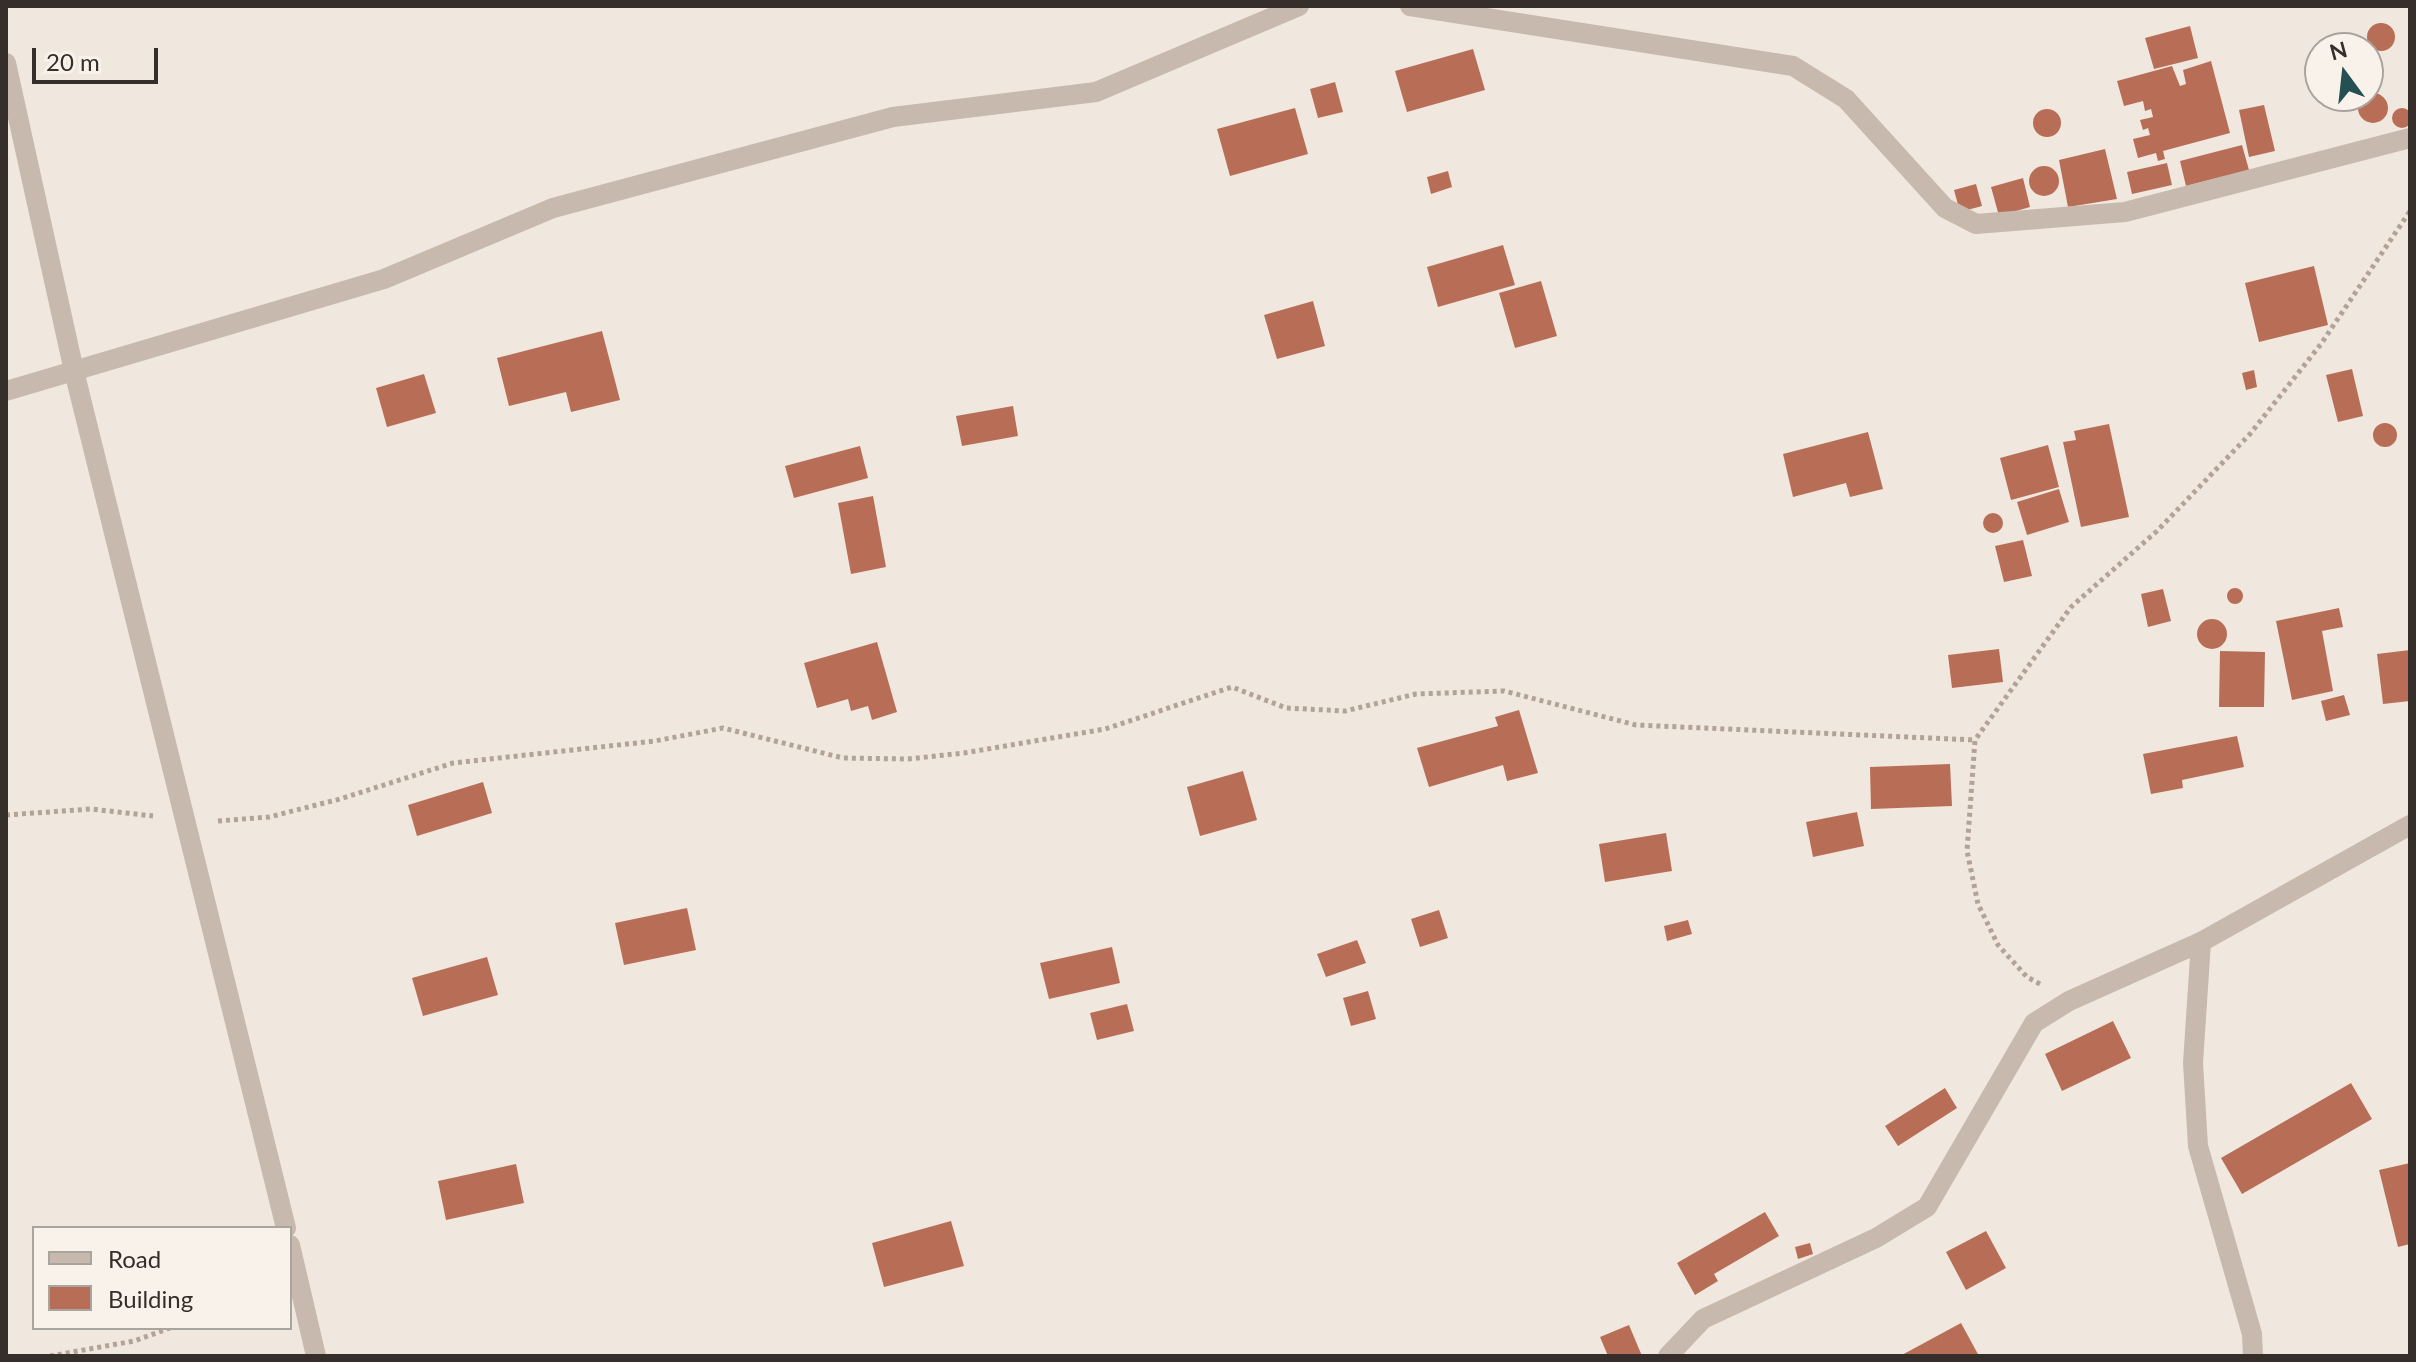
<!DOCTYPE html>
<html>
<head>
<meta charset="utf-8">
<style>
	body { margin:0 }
	#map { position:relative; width:2416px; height:1362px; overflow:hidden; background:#f0e8df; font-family:Lato,sans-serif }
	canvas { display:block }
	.frame { position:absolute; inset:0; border:8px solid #362e2a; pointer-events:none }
	.legend { position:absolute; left:32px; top:1226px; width:260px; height:104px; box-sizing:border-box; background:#f8f2eb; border:2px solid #aaa49e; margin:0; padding:10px 14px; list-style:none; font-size:24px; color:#362e2a }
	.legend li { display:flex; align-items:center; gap:16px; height:40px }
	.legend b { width:40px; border:2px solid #aaa49e }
	.north { position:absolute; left:2304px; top:32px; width:80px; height:80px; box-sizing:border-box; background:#f8f2eb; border:2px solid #aaa49e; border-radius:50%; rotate:345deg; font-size:22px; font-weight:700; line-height:32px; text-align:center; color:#362e2a }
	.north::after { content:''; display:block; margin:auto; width:28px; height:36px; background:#255053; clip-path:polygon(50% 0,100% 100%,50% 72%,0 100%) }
	.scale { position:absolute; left:32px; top:48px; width:126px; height:36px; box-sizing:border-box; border:4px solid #362e2a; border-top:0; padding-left:10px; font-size:24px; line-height:28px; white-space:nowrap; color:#362e2a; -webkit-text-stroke:6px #f8f2eb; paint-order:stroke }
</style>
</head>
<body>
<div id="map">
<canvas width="2416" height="1362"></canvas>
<div class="frame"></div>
<ul class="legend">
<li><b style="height:10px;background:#c7b9ad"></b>Road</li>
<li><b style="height:22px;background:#b86e56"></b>Building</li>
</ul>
<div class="north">N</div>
<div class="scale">20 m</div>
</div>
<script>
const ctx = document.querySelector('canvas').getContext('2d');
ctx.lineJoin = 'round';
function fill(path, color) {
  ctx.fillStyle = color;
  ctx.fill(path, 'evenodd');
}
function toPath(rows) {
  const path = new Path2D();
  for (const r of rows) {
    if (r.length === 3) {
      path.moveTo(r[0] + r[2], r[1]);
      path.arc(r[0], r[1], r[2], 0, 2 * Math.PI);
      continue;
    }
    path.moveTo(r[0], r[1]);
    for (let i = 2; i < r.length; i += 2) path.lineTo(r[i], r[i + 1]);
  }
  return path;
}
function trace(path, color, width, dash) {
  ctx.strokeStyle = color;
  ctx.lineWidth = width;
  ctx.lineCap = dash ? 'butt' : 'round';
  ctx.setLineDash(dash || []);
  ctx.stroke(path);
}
fill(toPath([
	[2381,37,14],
	[2190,26,2198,58,2154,69,2145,38],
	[1473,49,1485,90,1407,112,1395,71],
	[2368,54,2380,63,2380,73,2368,85],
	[2211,61,2230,133,2163,151,2165,159,2158,161,2156,153,2138,158,2133,139,2150,135,2148,128,2143,130,2140,120,2153,117,2151,109,2145,111,2143,101,2124,106,2117,81,2172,66,2180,86,2186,84,2183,70],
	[1335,82,1343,112,1318,118,1310,89],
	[2373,108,15],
	[2264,105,2275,151,2249,157,2239,110],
	[1295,108,1308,154,1230,176,1217,129],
	[2402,118,10],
	[2047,123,14],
	[2242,145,2249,170,2186,186,2180,161],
	[2105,149,2117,199,2068,207,2059,160],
	[2167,163,2172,185,2132,194,2127,172],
	[2044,181,15],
	[1448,171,1452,187,1431,194,1427,177],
	[2023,178,2030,207,1999,216,1991,187],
	[1976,184,1982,206,1960,212,1954,190],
	[1503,245,1515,285,1438,307,1427,267],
	[2314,266,2328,325,2259,342,2245,283],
	[1541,281,1557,336,1515,348,1499,293],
	[1313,301,1325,346,1277,359,1264,315],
	[602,331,620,400,571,412,566,392,509,406,497,358],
	[2352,369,2363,416,2338,422,2326,375],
	[2254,370,2257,387,2246,390,2242,373],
	[424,374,436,413,387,427,376,388],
	[1013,406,1018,436,962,446,956,416],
	[2385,435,12],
	[2109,424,2129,517,2081,527,2063,442,2076,440,2074,431],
	[1868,432,1883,489,1850,497,1846,483,1793,497,1783,454],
	[2048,445,2059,487,2011,500,2000,458],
	[860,446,868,478,794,498,785,466],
	[2059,489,2069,522,2027,535,2017,502],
	[873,496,886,567,851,574,838,503],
	[1993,523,10],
	[2023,540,2032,576,2004,582,1995,546],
	[2235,596,8],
	[2163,589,2171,621,2148,627,2141,594],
	[2339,608,2343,627,2322,631,2333,691,2292,700,2276,621],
	[2212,634,15],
	[877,642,897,712,872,720,868,706,851,711,848,699,817,708,804,663],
	[1999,649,2003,682,1952,688,1948,655],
	[2410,650,2410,701,2383,704,2377,654],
	[2220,651,2265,652,2264,707,2219,707],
	[2344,695,2350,715,2326,721,2321,701],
	[1519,710,1538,773,1507,781,1503,765,1429,787,1417,748,1498,726,1495,717],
	[2237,736,2244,767,2182,780,2183,788,2151,794,2143,754],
	[1950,764,1952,806,1871,809,1870,767],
	[1243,771,1257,820,1200,836,1187,787],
	[483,782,492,813,417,836,408,805],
	[1857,812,1864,846,1813,857,1806,822],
	[1666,833,1672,871,1605,882,1599,844],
	[687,908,696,950,624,965,615,923],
	[1439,910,1448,938,1420,947,1411,919],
	[1688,920,1692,934,1667,941,1664,926],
	[1357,940,1366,963,1326,977,1317,954],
	[1112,947,1120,983,1049,999,1040,963],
	[487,957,498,995,423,1016,412,978],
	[1368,991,1376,1019,1351,1026,1343,998],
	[1127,1004,1134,1031,1097,1040,1090,1013],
	[2113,1021,2131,1058,2062,1091,2045,1054],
	[2351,1083,2372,1119,2242,1194,2221,1158],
	[1945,1088,1957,1108,1898,1146,1885,1126],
	[2410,1163,2410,1244,2398,1247,2379,1170],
	[516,1164,524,1203,446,1220,438,1181],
	[1765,1212,1779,1236,1714,1274,1718,1281,1695,1295,1677,1263],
	[951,1221,964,1266,884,1287,872,1243],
	[1986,1231,2006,1268,1966,1290,1946,1252],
	[1810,1243,1813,1254,1798,1259,1795,1247],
	[1961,1323,1979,1356,1900,1356],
	[1629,1325,1642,1356,1608,1356,1600,1337]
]), '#b86e56');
trace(toPath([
	[6,815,91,809,153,816],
	[218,821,269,817,340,799,453,763,655,741,723,728,843,758,908,759,964,753,1105,729,1232,687,1286,708,1345,711,1416,694,1504,691,1636,725,1975,740],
	[2040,984,2027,977,1998,945,1978,904,1967,851,1975,740,2071,607,2157,531,2250,434,2321,344,2410,211],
	[50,1356,134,1341,170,1328]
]), '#b3a397', 5, [4, 4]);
trace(toPath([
	[1410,6,1793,66,1846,99,1945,208,1976,224,2125,212,2410,138],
	[6,63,74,371,286,1228],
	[6,391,384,279,553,208,893,117,1096,92,1299,6],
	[2201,942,2193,1063,2198,1146,2252,1334,2253,1356],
	[290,1245,316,1356],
	[1668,1356,1703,1319,1876,1238,1927,1207,2034,1023,2069,1001,2201,942,2410,825]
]), '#c7b9ad', 20);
</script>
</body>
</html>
